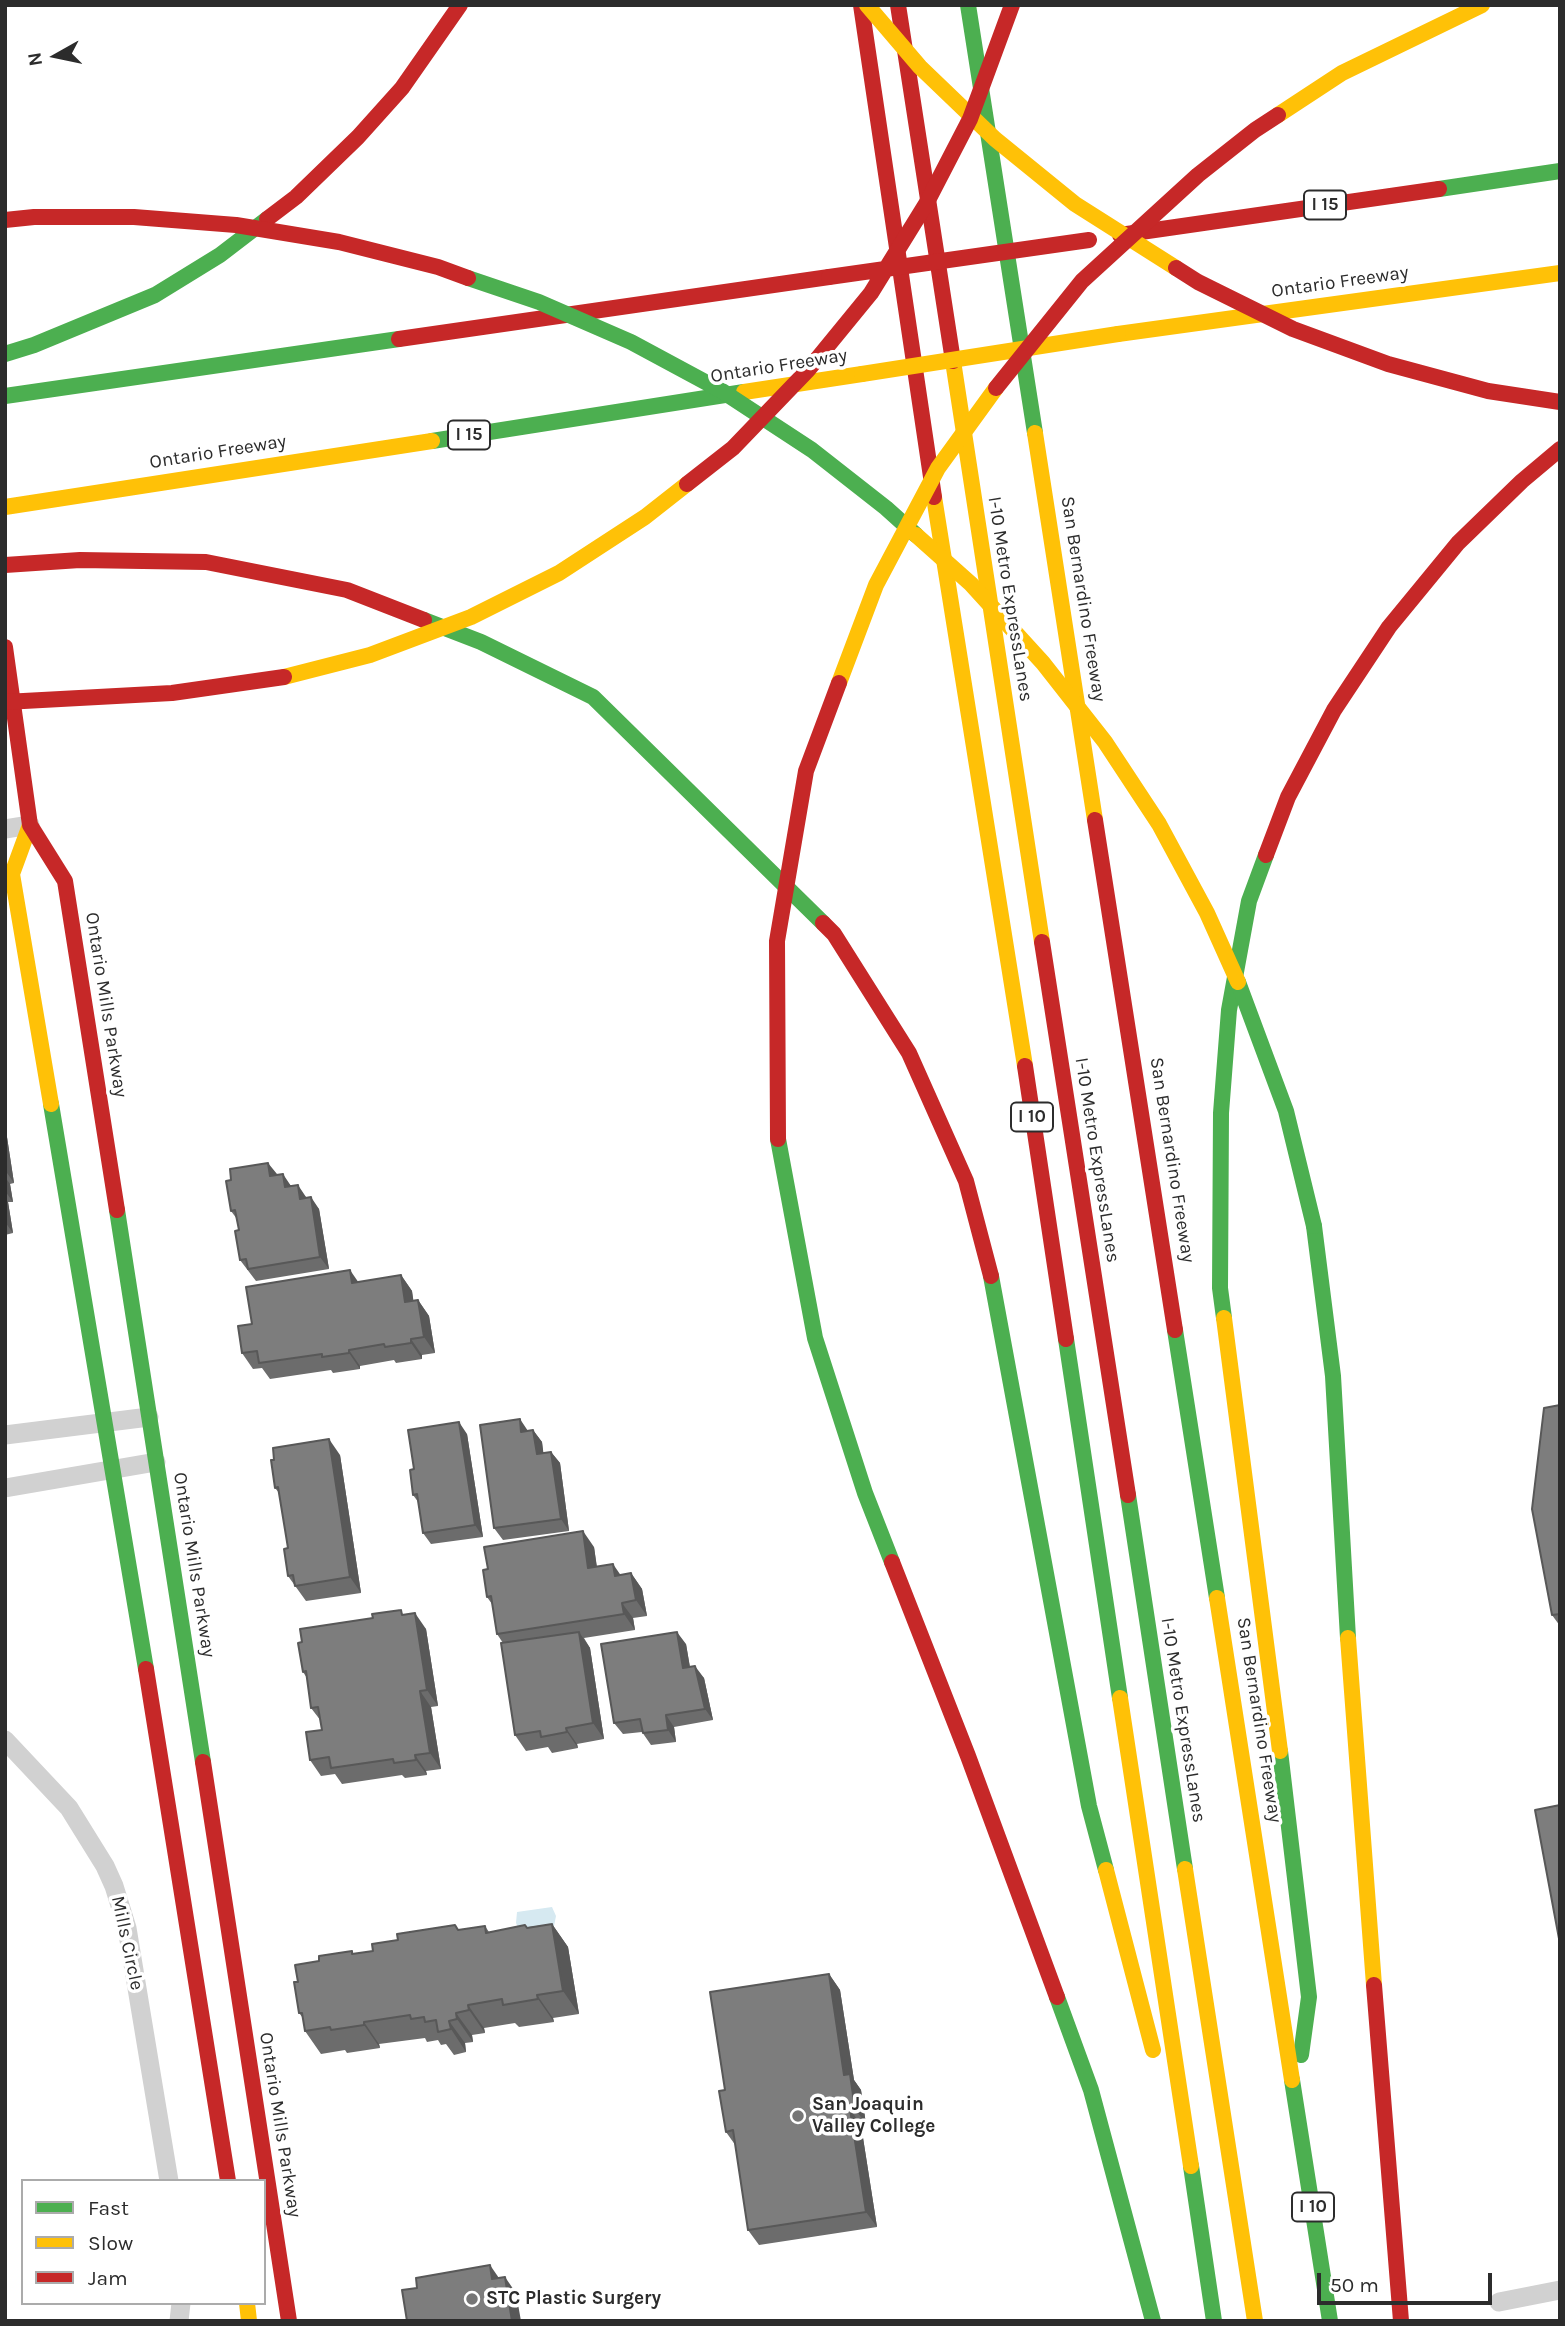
<!DOCTYPE html>
<html>
<head>
<meta charset="utf-8">
<style>
	body { margin:0 }
	#map { position:relative; width:1565px; height:2326px; overflow:hidden; background:#fff; font-family:Karla,sans-serif }
	canvas { display:block }
	.frame { position:absolute; inset:0; border:7px solid #2c2c2c; pointer-events:none }
	.legend { position:absolute; left:21px; top:2179px; width:245px; height:126px; box-sizing:border-box; background:#fff; border:2px solid #ababab; margin:0; padding:9px 12px; list-style:none; font-size:21px; color:#2c2c2c }
	.legend li { display:flex; align-items:center; gap:14px; height:35px }
	.legend b { width:35px; border:2px solid #ababab }
	.north { position:absolute; left:21px; top:21px; width:70px; height:70px; -webkit-text-stroke:5px #fff; paint-order:stroke; rotate:261deg; font-size:19px; font-weight:700; line-height:28px; text-align:center; color:#2c2c2c }
	.north::after { content:''; display:block; margin:auto; width:24px; height:32px; background:#2c2c2c; clip-path:polygon(50% 0,100% 100%,50% 72%,0 100%) }
	.scale { position:absolute; left:1317px; top:2273px; width:175px; height:32px; box-sizing:border-box; border:4px solid #2c2c2c; border-top:0; padding-left:9px; font-size:21px; line-height:24px; white-space:nowrap; color:#2c2c2c; -webkit-text-stroke:5px #fff; paint-order:stroke }
</style>
</head>
<body>
<div id="map">
<canvas width="1565" height="2326"></canvas>
<div class="frame"></div>
<ul class="legend">
<li><b style="height:9px;background:#4caf50"></b>Fast</li>
<li><b style="height:9px;background:#ffc107"></b>Slow</li>
<li><b style="height:9px;background:#c62828"></b>Jam</li>
</ul>
<div class="north">N</div>
<div class="scale">50 m</div>
</div>
<script>
const ctx = document.querySelector('canvas').getContext('2d');
ctx.lineJoin = 'round';
function fill(path, color) {
  ctx.fillStyle = color;
  ctx.fill(path, 'evenodd');
}
function toPath(rows) {
  const path = new Path2D();
  for (const r of rows) {
    path.moveTo(r[0], r[1]);
    for (let i = 2; i < r.length; i += 2) path.lineTo(r[i], r[i + 1]);
  }
  return path;
}
function trace(path, color, width, dash) {
  ctx.strokeStyle = color;
  ctx.lineWidth = width;
  ctx.lineCap = dash ? 'butt' : 'round';
  ctx.setLineDash(dash || []);
  ctx.stroke(path);
}
function write(font, color, halo, rows, align = 'center') {
  ctx.font = font + ' Karla,sans-serif';
  ctx.lineWidth = 7;
  ctx.setLineDash([]);
  ctx.textBaseline = 'middle';
  ctx.strokeStyle = halo;
  ctx.fillStyle = color;
  for (const [text, x, y, turn = 0] of rows) {
    ctx.save();
    ctx.translate(x, y);
    ctx.rotate((+turn || 0) * Math.PI / 180);
    ctx.textAlign = isNaN(turn) ? turn : align;
    if (halo) ctx.strokeText(text, 0, 0);
    ctx.fillText(text, 0, 0);
    ctx.restore();
  }
}
fill(toPath([
	[552,1907,556,1916,554,1926,520,1932,516,1923,517,1912]
]), '#d6e9f1');
trace(toPath([
	[5,829,30,825],
	[5,1435,149,1417],
	[5,1488,156,1462],
	[5,1740,69,1808,105,1866,114,1886,127,1928,169,2181],
	[1499,2302,1560,2290],
	[179,2321,181,2303]
]), '#d1d1d1', 19);
trace(toPath([
	[968,5,1035,433],
	[1439,189,1560,171],
	[5,354,34,345,155,295,220,255,267,219],
	[5,396,399,339],
	[432,441,744,392],
	[424,620,481,642,593,697,823,923],
	[51,1104,146,1669],
	[778,1139,815,1338,865,1493,892,1562],
	[117,1210,203,1762],
	[1314,1226,1333,1376,1348,1638],
	[991,1276,1089,1806,1106,1870],
	[1224,1318,1220,1288,1221,1113,1229,1010,1249,901,1266,855],
	[1175,1330,1217,1598],
	[1066,1339,1120,1698],
	[1128,1495,1185,1869],
	[1280,1751,1309,1997,1301,2055],
	[1057,1997,1091,2090,1153,2321],
	[1292,2080,1330,2321],
	[1191,2166,1214,2321]
]), '#4caf50', 16);
trace(toPath([
	[1118,334,1560,273],
	[953,361,1042,942],
	[744,392,862,374],
	[1035,433,1095,820],
	[934,497,1025,1066],
	[5,507,432,441],
	[30,825,12,874,51,1104],
	[1224,1318,1280,1751],
	[1217,1598,1292,2080],
	[1348,1638,1374,1985],
	[1120,1698,1191,2166],
	[1185,1869,1255,2321],
	[1106,1870,1153,2050],
	[247,2303,249,2321]
]), '#ffc107', 16);
trace(toPath([
	[861,5,934,497],
	[898,5,953,361],
	[267,219,296,197,358,137,402,88,460,5],
	[1120,235,1439,189],
	[399,339,829,277],
	[5,565,80,560,206,562,347,590,424,620],
	[5,647,30,825,65,881,117,1210],
	[1095,820,1175,1330],
	[1266,855,1288,797,1334,710,1389,627,1458,543,1522,481,1560,449],
	[823,923,834,934,909,1053,966,1181,991,1276],
	[1042,942,1128,1495],
	[1025,1066,1066,1339],
	[892,1562,968,1756,1057,1997],
	[146,1669,228,2181],
	[203,1762,289,2321],
	[1374,1985,1401,2321]
]), '#c62828', 16);
trace(toPath([
	[468,278,539,302,631,342,722,391,812,450,886,508,916,535],
	[1238,982,1286,1111,1314,1226]
]), '#4caf50', 16);
trace(toPath([
	[867,5,920,67,995,139,1075,204,1176,268],
	[1278,115,1342,73,1482,5],
	[862,374,1118,334],
	[916,535,971,584,1043,663,1105,742,1159,824,1207,913,1238,982],
	[284,677,370,655,471,617,559,573,645,517,687,484],
	[839,683,876,585,938,468,996,388]
]), '#ffc107', 16);
trace(toPath([
	[5,220,34,217,134,217,236,225,339,242,438,267,468,278],
	[1176,268,1198,282,1293,329,1388,364,1488,391,1560,402],
	[829,277,1089,240],
	[996,388,1082,281,1198,175,1255,130,1278,115],
	[687,484,733,448,808,370,871,293,926,204,970,119,1012,5],
	[5,702,172,693,284,677],
	[778,1139,777,941,806,771,839,683]
]), '#c62828', 16);
fill(toPath([
	[5,1124,14,1183,10,1184,13,1202,8,1202,13,1233,5,1235],
	[277,1175,306,1197,319,1209,329,1269,256,1281,240,1260,239,1230,237,1219,231,1211],
	[401,1275,412,1291,413,1301,418,1300,429,1316,435,1353,422,1355,422,1359,396,1363,394,1360,360,1366,360,1369,333,1373,331,1370,270,1379,262,1368,253,1369,242,1353,252,1324,358,1282],
	[1560,1405,1560,1626,1552,1615],
	[533,1430,542,1442,543,1453,551,1452,560,1463,569,1531,503,1540,494,1528],
	[467,1434,483,1537,431,1544,423,1533,419,1503,413,1495,414,1469],
	[340,1455,361,1593,306,1601,288,1576,288,1548,280,1494,275,1488],
	[594,1547,597,1567,621,1575,631,1573,642,1589,647,1616,633,1618,635,1630,584,1638,590,1648,604,1739,577,1744,578,1748,552,1753,548,1747,526,1751,515,1735,503,1643,497,1634,492,1604,487,1597],
	[405,1615,426,1629,438,1706,431,1707,441,1769,426,1771,427,1775,405,1778,402,1775,342,1784,335,1774,321,1776,310,1760,322,1730,321,1721,311,1708,307,1678,303,1672],
	[686,1644,690,1667,704,1678,713,1720,674,1727,676,1742,651,1745,642,1732,623,1734,614,1723],
	[552,1924,568,1947,579,2014,553,2018,554,2022,519,2027,515,2023,484,2028,485,2033,472,2035,473,2042,465,2043,466,2052,454,2055,446,2044,441,2045,438,2040,427,2042,425,2038,379,2044,380,2048,347,2053,345,2050,321,2054,305,2031,303,2018,299,2013,298,1982,319,1961,352,1951,354,1954,373,1951,398,1940,455,1925,458,1930,485,1926,489,1932],
	[829,1974,840,1990,854,2080,861,2090,866,2124,861,2125,877,2227,759,2245,748,2230,736,2146,726,2132,725,2090]
]), '#6c6c6c');
fill(toPath([
	[5,1124,14,1183,5,1170],
	[268,1163,277,1174,279,1188,270,1176],
	[283,1174,291,1186,285,1187],
	[5,1177,10,1184,13,1202,5,1191],
	[298,1185,306,1197,309,1211,300,1199],
	[311,1197,319,1209,329,1269,320,1257],
	[5,1198,8,1202,13,1233,5,1222],
	[350,1270,361,1286,352,1283],
	[401,1275,412,1291,416,1318,405,1302],
	[418,1300,429,1316,435,1353,424,1337],
	[411,1339,422,1355,422,1359,411,1343],
	[349,1350,360,1366,360,1369,349,1353],
	[520,1419,528,1431,521,1432],
	[459,1422,467,1434,483,1537,475,1525],
	[533,1430,542,1442,545,1465,537,1454],
	[329,1439,340,1455,361,1593,350,1577],
	[551,1452,560,1463,569,1531,561,1519],
	[583,1531,594,1547,599,1584,588,1568],
	[613,1564,624,1580,615,1576],
	[631,1573,642,1589,647,1616,636,1600],
	[622,1603,633,1618,635,1630,624,1614],
	[415,1613,426,1629,438,1706,427,1690],
	[579,1632,590,1648,604,1739,593,1723],
	[677,1632,686,1644,692,1680,683,1668],
	[695,1666,704,1678,713,1720,705,1709],
	[420,1691,431,1707,441,1769,430,1753],
	[666,1715,674,1727,676,1742,668,1730],
	[566,1728,577,1744,578,1748,567,1732],
	[415,1755,426,1771,427,1775,416,1760],
	[552,1924,568,1947,579,2014,563,1991],
	[829,1974,840,1990,854,2080,861,2090,866,2124,855,2109,844,2075],
	[537,1995,553,2018,554,2022,538,1999],
	[468,2005,484,2028,485,2033,469,2010],
	[456,2013,472,2035,473,2042,457,2019],
	[449,2021,465,2043,466,2052,451,2029],
	[364,2022,379,2044,380,2048,364,2025],
	[850,2109,861,2125,877,2227,866,2212],
	[490,2265,501,2281,492,2279],
	[505,2277,516,2293,521,2321,512,2321]
]), '#585858');
const building = toPath([
	[268,1163,270,1176,283,1174,285,1187,298,1185,300,1199,311,1197,320,1257,248,1269,246,1259,240,1260,235,1231,239,1230,235,1210,231,1211,226,1181,231,1180,230,1169,268,1163],
	[350,1270,352,1283,401,1275,405,1302,418,1300,424,1337,411,1339,411,1343,385,1347,384,1344,349,1350,349,1353,322,1357,322,1354,259,1363,257,1351,242,1353,238,1326,252,1324,246,1287,350,1270],
	[1560,1405,1560,1614,1552,1615,1532,1509,1544,1408,1560,1405],
	[520,1419,521,1432,533,1430,537,1454,551,1452,561,1519,494,1528,480,1425,520,1419],
	[459,1422,475,1525,423,1533,417,1494,413,1495,410,1470,414,1469,408,1430,459,1422],
	[329,1439,350,1577,295,1586,293,1575,288,1576,284,1549,288,1548,278,1487,275,1488,271,1460,274,1460,273,1448,329,1439],
	[583,1531,588,1568,613,1564,615,1576,631,1573,636,1600,622,1603,624,1614,497,1634,491,1596,487,1597,483,1570,488,1569,484,1547,583,1531],
	[401,1610,402,1615,415,1613,427,1690,420,1691,430,1753,415,1755,416,1760,394,1763,393,1759,331,1768,329,1757,310,1760,306,1732,322,1730,318,1707,311,1708,306,1671,303,1672,298,1643,302,1642,300,1629,373,1618,372,1614,401,1610],
	[579,1632,593,1723,566,1728,567,1732,541,1737,540,1731,515,1735,501,1643,579,1632],
	[677,1632,683,1668,695,1666,705,1709,666,1715,668,1730,643,1733,640,1719,614,1723,601,1644,677,1632],
	[1560,1805,1560,1944,1535,1810,1560,1805],
	[552,1924,563,1991,537,1995,538,1999,503,2005,502,1999,468,2005,469,2010,456,2013,457,2019,449,2021,451,2029,438,2032,436,2020,425,2022,424,2017,411,2019,410,2015,364,2022,364,2025,331,2030,330,2027,305,2031,302,2013,299,2013,294,1982,298,1982,295,1965,319,1961,319,1956,352,1951,352,1954,373,1951,372,1944,398,1940,397,1934,455,1925,458,1930,485,1926,486,1933,525,1925,527,1928,552,1924],
	[829,1974,844,2075,850,2074,855,2109,850,2109,866,2212,748,2230,733,2130,726,2132,719,2091,725,2090,710,1992,829,1974],
	[490,2265,492,2279,505,2277,512,2321,407,2321,402,2290,417,2288,416,2278,490,2265]
]);
fill(building, '#7d7d7d');
trace(building, '#585858', 2);
for (const [x, y, r, color] of [
	[798,2116,7,"#767676"],
	[472,2299,7,"#767676"]
]) {
  const dot = new Path2D();
  dot.arc(x, y, r, 0, 2 * Math.PI);
  ctx.fillStyle = color;
  ctx.fill(dot);
  trace(dot, '#fff', 2.5);
}
for (const [x, y, w] of [
	[1325,205,42],
	[469,435,42],
	[1032,1117,42],
	[1313,2207,42]
]) {
  const box = new Path2D();
  box.roundRect(x - w / 2, y - 14.5, w, 29, 5);
  ctx.fillStyle = '#fff';
  ctx.fill(box);
  trace(box, '#2c2c2c', 2);
}
write('bold 18px', '#2c2c2c', null, [
	["I 15",1325,205],
	["I 15",469,435],
	["I 10",1032,1117],
	["I 10",1313,2207]
]);
write('19px', '#2c2c2c', '#fff', [
	["Ontario Freeway",1340,282,-8],
	["Ontario Freeway",779,366,-9],
	["Ontario Freeway",218,452,-9],
	["I-10 Metro ExpressLanes",1010,599,81],
	["San Bernardino Freeway",1083,599,81],
	["Ontario Mills Parkway",106,1005,81],
	["I-10 Metro ExpressLanes",1097,1160,81],
	["San Bernardino Freeway",1172,1160,81],
	["Ontario Mills Parkway",194,1565,81],
	["I-10 Metro ExpressLanes",1183,1720,81],
	["San Bernardino Freeway",1259,1720,81],
	["Mills Circle",127,1943,78],
	["Ontario Mills Parkway",280,2125,81]
]);
write('bold 19px', '#2c2c2c', '#fff', [
	["San Joaquin",812,2105],
	["Valley College",812,2127],
	["STC Plastic Surgery",486,2299]
], 'left');
</script>
</body>
</html>
